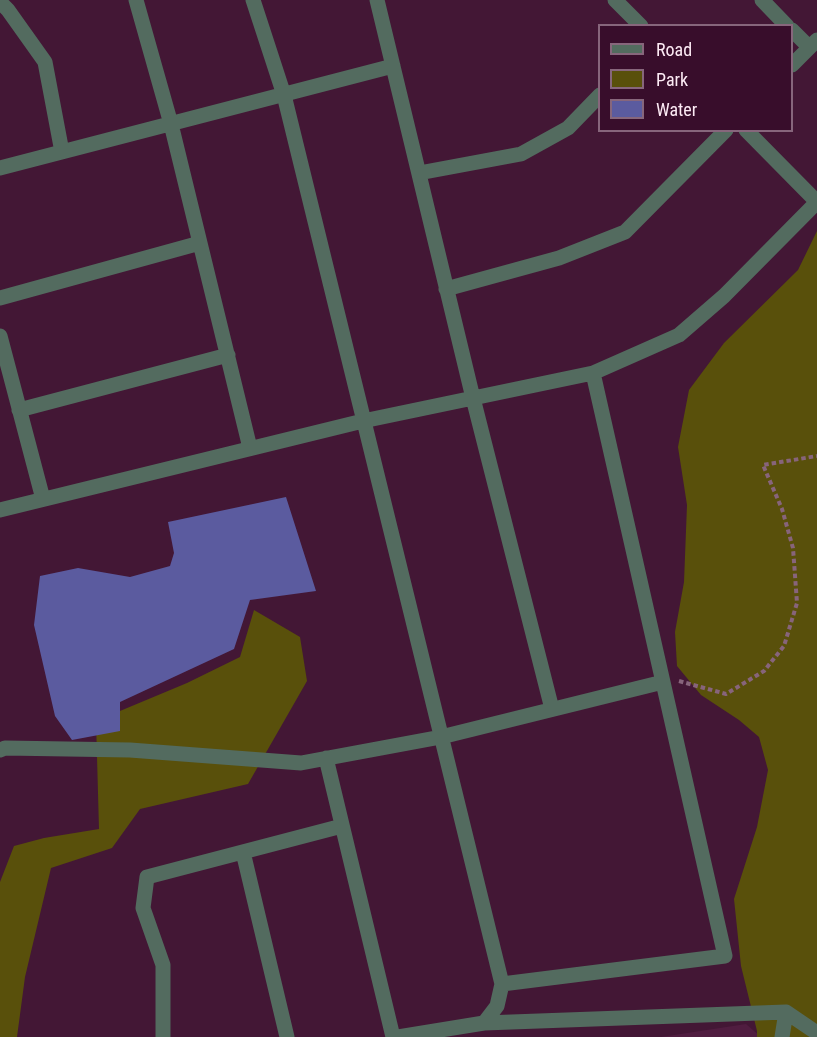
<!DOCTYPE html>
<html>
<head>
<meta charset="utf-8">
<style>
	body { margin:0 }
	#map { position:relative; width:817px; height:1037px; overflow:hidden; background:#431735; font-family:"Roboto Condensed",sans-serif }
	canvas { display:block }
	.legend { position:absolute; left:598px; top:24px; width:195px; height:108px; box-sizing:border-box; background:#380d2b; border:2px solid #87667c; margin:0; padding:8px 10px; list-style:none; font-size:18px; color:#fdebf5 }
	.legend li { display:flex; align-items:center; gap:12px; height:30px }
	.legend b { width:30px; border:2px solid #87667c }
</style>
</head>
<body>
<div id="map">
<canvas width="817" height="1037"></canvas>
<ul class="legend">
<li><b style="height:8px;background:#536b5f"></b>Road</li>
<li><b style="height:16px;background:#59500b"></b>Park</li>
<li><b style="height:16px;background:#5b5b9f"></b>Water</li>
</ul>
</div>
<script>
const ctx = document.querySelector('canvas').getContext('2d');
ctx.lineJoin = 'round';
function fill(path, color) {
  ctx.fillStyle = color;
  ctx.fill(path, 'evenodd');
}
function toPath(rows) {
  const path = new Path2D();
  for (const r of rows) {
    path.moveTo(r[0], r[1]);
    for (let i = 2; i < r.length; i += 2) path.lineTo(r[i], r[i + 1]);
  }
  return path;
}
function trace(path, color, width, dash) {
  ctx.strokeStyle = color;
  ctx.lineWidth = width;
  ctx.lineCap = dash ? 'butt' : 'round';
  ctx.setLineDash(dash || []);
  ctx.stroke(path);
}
fill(toPath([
	[746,1024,761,1037,661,1037]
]), '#501d40');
fill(toPath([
	[817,231,817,1037,757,1037,757,1031,741,966,734,899,757,827,768,770,759,737,739,720,701,695,677,666,675,632,684,582,687,505,678,447,689,390,724,343,798,270],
	[254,610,300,637,307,681,248,784,140,809,112,848,51,868,25,977,17,1037,0,1037,0,882,14,846,44,838,99,829,96,721,187,683,240,657]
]), '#59500b');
fill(toPath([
	[286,497,316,591,250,600,234,649,120,702,120,731,72,740,55,716,34,625,40,576,78,568,130,577,170,566,174,553,168,522]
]), '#5b5b9f');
trace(toPath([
	[679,681,726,694,764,671,784,646,797,603,793,548,782,509,763,465,817,456]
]), '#87647b', 4, [4.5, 3]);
trace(toPath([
	[136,0,171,124,250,448],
	[253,0,284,95,502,984,497,1006,484,1023,398,1037],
	[377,0,473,398,552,709],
	[615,0,641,26],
	[762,0,787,26],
	[0,2,8,10,45,62,62,152],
	[792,30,809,47],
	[792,65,817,40],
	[0,168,393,66],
	[419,173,521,154,568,128,600,95],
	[446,289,559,258,625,232,726,130],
	[0,298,200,243],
	[0,336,43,499],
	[19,410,228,355],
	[0,510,363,421,593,373,679,335,724,296,817,202,746,130],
	[0,750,5,748,130,750,301,763,441,737,663,682],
	[326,758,393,1037],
	[243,852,287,1037],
	[502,984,725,956,593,373],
	[484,1023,786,1012,817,1033],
	[163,1037,163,965,143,908,147,877,342,826],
	[782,1037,786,1012]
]), '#536b5f', 15);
</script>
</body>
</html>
